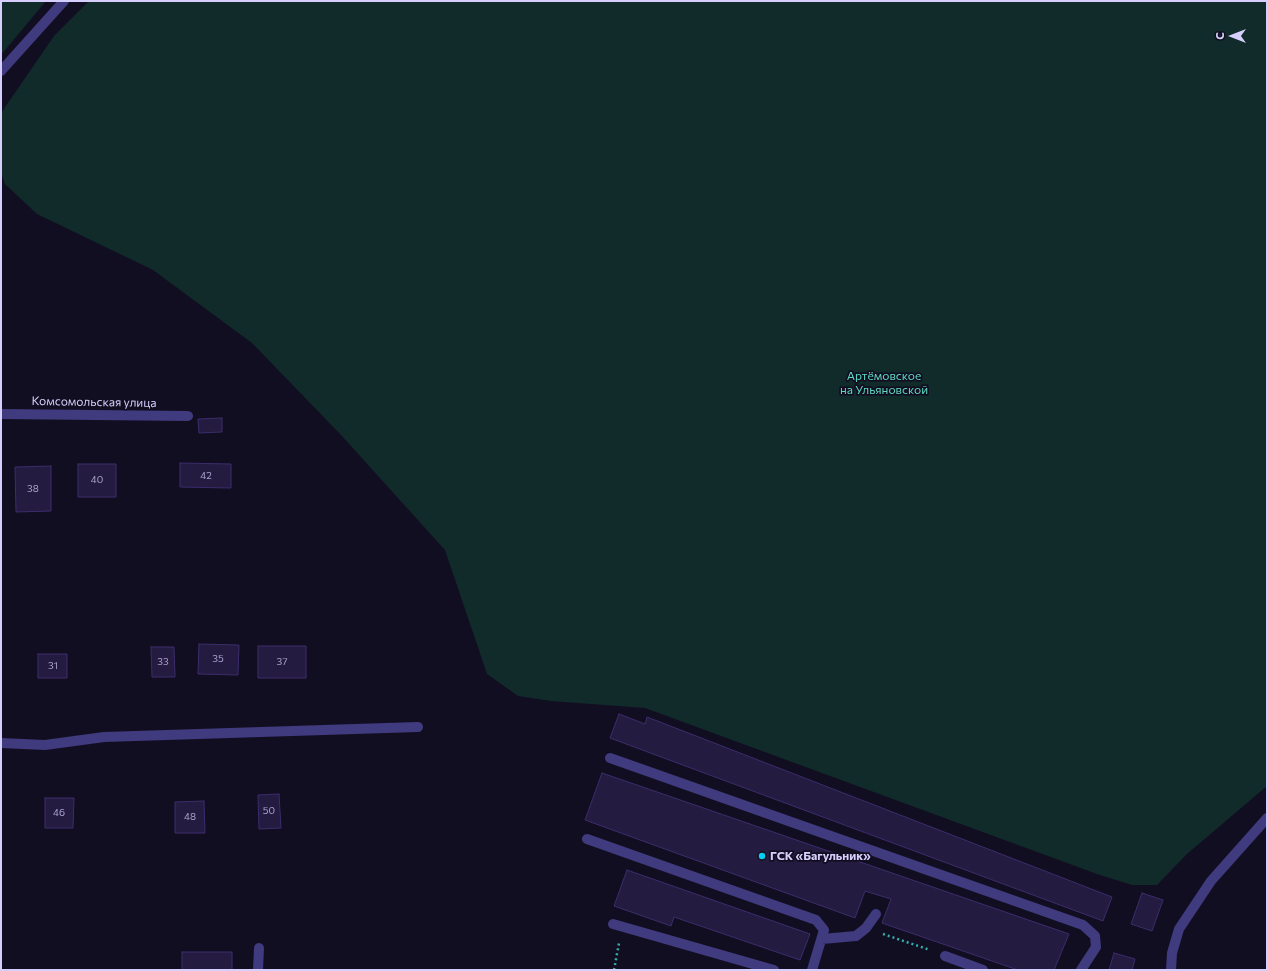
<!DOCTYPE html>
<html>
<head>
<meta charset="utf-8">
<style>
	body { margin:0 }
	#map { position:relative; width:1268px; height:971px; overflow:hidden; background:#120e21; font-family:Commissioner,sans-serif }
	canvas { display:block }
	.frame { position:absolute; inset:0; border:2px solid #d6cffd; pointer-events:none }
	.north { position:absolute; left:1212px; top:16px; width:40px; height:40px; -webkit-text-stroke:3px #120e21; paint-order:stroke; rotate:270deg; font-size:11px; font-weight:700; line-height:16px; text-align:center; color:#d6cffd }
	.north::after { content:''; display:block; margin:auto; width:14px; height:18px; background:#d6cffd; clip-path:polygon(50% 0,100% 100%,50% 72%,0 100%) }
</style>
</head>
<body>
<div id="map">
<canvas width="1268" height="971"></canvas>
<div class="frame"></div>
<div class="north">С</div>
</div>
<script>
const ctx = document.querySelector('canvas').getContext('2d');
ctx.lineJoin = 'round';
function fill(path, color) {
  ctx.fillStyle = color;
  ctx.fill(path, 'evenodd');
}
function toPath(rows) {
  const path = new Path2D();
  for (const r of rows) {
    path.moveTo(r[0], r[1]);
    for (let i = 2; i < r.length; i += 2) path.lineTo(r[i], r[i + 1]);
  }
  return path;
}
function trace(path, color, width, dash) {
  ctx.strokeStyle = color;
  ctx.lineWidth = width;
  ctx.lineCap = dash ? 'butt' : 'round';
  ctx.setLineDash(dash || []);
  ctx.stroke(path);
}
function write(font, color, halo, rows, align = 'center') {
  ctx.font = font + ' Commissioner,sans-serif';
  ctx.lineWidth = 3.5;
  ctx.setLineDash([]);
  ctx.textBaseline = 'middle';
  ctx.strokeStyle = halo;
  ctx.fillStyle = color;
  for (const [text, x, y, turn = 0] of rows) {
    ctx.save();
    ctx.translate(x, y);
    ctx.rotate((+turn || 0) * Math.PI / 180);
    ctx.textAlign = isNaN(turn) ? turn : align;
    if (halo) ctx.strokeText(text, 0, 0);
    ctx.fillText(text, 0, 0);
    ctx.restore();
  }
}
fill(toPath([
	[1,1,46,1,1,55],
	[89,1,1267,1,1267,786,1187,854,1157,885,1132,885,1097,874,645,708,551,701,518,696,487,674,445,550,341,435,252,343,153,270,37,214,5,184,1,173,1,113,54,36]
]), '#112a2a');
const building = toPath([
	[222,418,222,432,199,433,198,419,222,418],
	[180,463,231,464,231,488,180,487,180,463],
	[78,464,116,464,116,497,78,497,78,464],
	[51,466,51,511,16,512,15,467,51,466],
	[199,644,239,645,238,675,198,674,199,644],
	[258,646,306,646,306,678,258,678,258,646],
	[151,647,174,647,175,677,152,677,151,647],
	[38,654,67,654,67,678,38,678,38,654],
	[619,714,645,724,647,717,1112,897,1103,921,610,738,619,714],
	[602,773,1069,934,1054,970,1018,970,882,923,891,899,865,891,855,918,585,820,602,773],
	[279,794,281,828,259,829,258,795,279,794],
	[45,798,74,798,73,828,45,828,45,798],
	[204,801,205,833,175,833,175,802,204,801],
	[627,870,810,934,800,960,674,917,671,926,614,906,627,870],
	[1142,893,1163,900,1152,931,1131,924,1142,893],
	[182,952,232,952,232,970,182,970,182,952],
	[1114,953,1135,959,1132,970,1109,970,1114,953]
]);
fill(building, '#241b41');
trace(building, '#3c2d6c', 1);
trace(toPath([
	[883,934,930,950],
	[614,970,619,943]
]), '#32aeac', 2.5, [2, 3]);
trace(toPath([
	[1,71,64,1],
	[610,758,1083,925,1095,936,1096,947,1081,970],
	[587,839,816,920,824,930,812,970],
	[613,924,774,970],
	[822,939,856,936,866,928,876,914],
	[945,956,983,970],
	[258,970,259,948],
	[1171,970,1172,953,1179,929,1211,881,1267,818]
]), '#403a7e', 10);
trace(toPath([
	[1,414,188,416],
	[1,743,45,745,104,737,418,727]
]), '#403a7e', 10);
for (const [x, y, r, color] of [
	[762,856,4,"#08cff0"]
]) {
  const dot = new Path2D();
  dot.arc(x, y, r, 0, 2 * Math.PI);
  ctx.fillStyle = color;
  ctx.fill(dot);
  trace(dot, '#120e21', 1.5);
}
write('10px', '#aaa2ce', null, [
	["42",206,476],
	["40",97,480],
	["38",33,489],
	["35",218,659],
	["33",163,662],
	["37",282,662],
	["31",53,666],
	["50",269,811],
	["46",59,813],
	["48",190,817]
]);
write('12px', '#5edbc1', '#120e21', [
	["Артёмовское",884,376],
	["на Ульяновской",884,390]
]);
write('12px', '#d6cffd', '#120e21', [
	["Комсомольская улица",94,402,1]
]);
write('bold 12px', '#d6cffd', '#120e21', [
	["ГСК «Багульник»",770,856]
], 'left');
</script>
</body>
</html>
